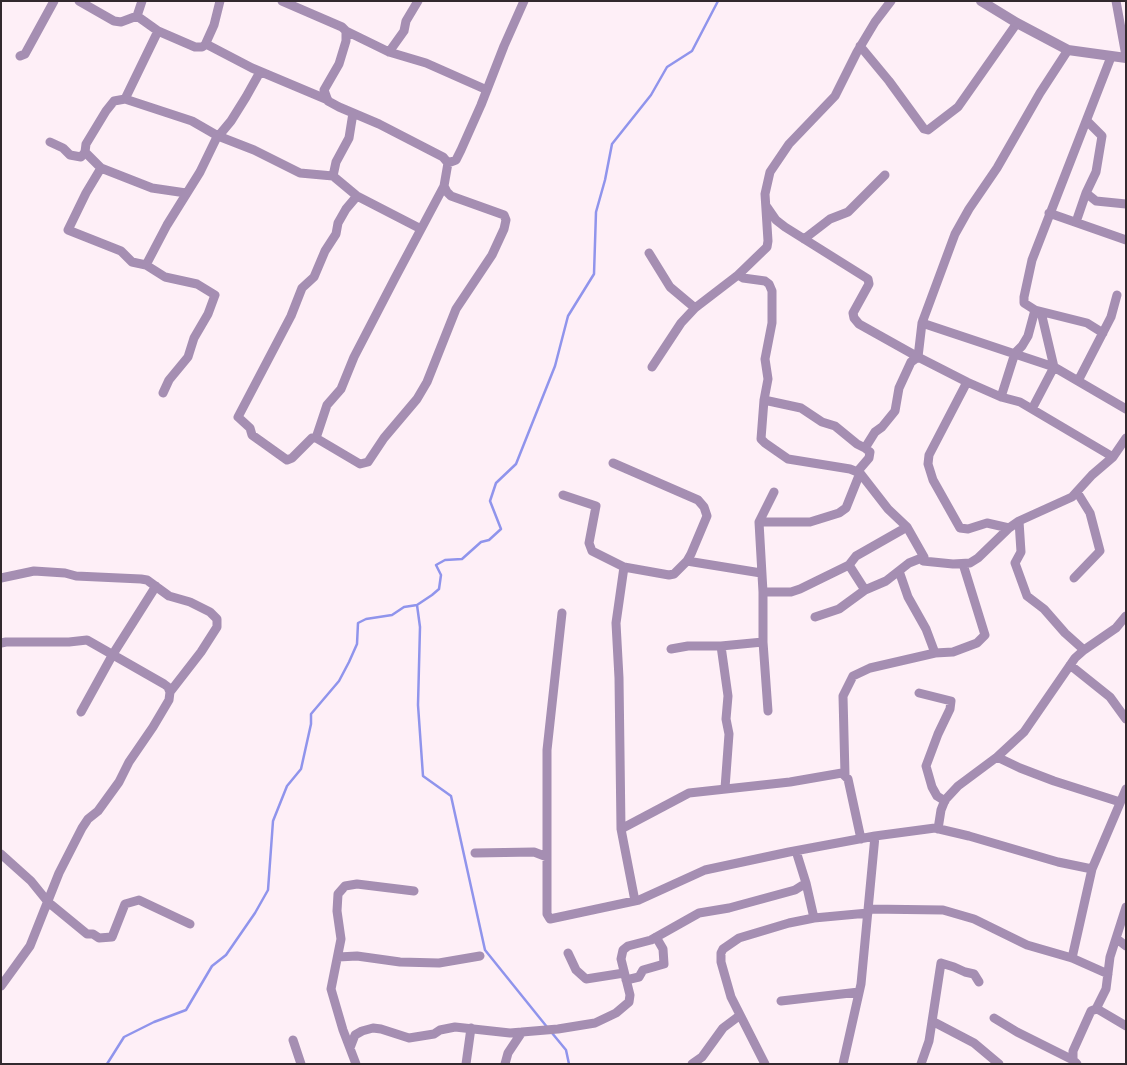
<!DOCTYPE html>
<html>
<head>
<meta charset="utf-8">
<style>
	body { margin:0 }
	#map { position:relative; width:1127px; height:1065px; overflow:hidden; background:#feeff7; font-family:Poppins,sans-serif }
	canvas { display:block }
	.frame { position:absolute; inset:0; border:2px solid #32292e; pointer-events:none }
</style>
</head>
<body>
<div id="map">
<canvas width="1127" height="1065"></canvas>
<div class="frame"></div>
</div>
<script>
const ctx = document.querySelector('canvas').getContext('2d');
ctx.lineJoin = 'round';
function toPath(rows) {
  const path = new Path2D();
  for (const r of rows) {
    path.moveTo(r[0], r[1]);
    for (let i = 2; i < r.length; i += 2) path.lineTo(r[i], r[i + 1]);
  }
  return path;
}
function trace(path, color, width, dash) {
  ctx.strokeStyle = color;
  ctx.lineWidth = width;
  ctx.lineCap = dash ? 'butt' : 'round';
  ctx.setLineDash(dash || []);
  ctx.stroke(path);
}
trace(toPath([
	[417,605,420,627,418,705,423,776,451,796,485,950,547,1027],
	[552,1033,566,1050,569,1064],
	[107,1064,124,1037,154,1022,186,1010,212,966,226,955,255,913,268,890,273,821,287,786,301,769,311,724,311,714,339,681,349,662,357,644,358,623,366,619,392,615,404,607,417,605,432,595,439,589,441,575,436,565,445,560,462,559,481,542,489,540,501,529,490,501,496,483,516,464,555,366,568,316,594,274,596,212,605,180,612,144,651,95,667,67,692,51,718,1]
]), '#9094ec', 2.5);
trace(toPath([
	[79,1,114,21,121,22,137,16,142,1],
	[282,1,342,27,346,31,346,41,339,64,324,90,328,101,339,107,379,124,443,157,448,163,444,186,447,192,451,196,504,215,506,220,504,229,492,255,456,309,427,382,417,399,384,438,368,462,360,464,316,438,312,438,292,458,287,460,252,435,250,428,238,417,291,316,302,288,314,277,325,251,336,234,338,223,346,209,357,196],
	[891,1,875,22,857,52,835,96,789,144,770,172,765,194,768,241,767,247,738,275,743,278,765,281,769,284,772,291,772,323,765,359,768,379,764,400,761,439,765,443,788,459,850,469,860,473,888,509,907,527,924,557],
	[1116,1,1126,56],
	[137,16,158,31,195,47,202,47,205,45,214,25,220,1],
	[346,31,389,52,426,63,487,90],
	[206,44,252,68,328,100],
	[860,46,889,81,924,129,928,130,958,107,1017,23],
	[389,52,404,31,406,21,418,1],
	[20,56,25,54,54,1],
	[125,99,192,121,218,136,254,150,300,173,333,176,357,196,421,229],
	[50,142,63,148,70,155,81,157,85,152,86,144,106,111,114,101,125,99,158,31],
	[85,152,101,168,152,188,186,193],
	[448,163,456,160,461,150,481,105,504,46,524,1],
	[101,168,86,193,68,230,121,251,132,262,146,265],
	[333,176,336,162,349,138,353,113],
	[1086,193,1096,201,1126,204],
	[767,207,776,220,785,227,868,279,869,284,853,313,854,318,859,324,918,357,967,382,1001,397,1020,402,1113,457],
	[1049,213,1126,240],
	[1076,222,1086,193,1096,172,1102,136,1087,121],
	[804,239,830,219,848,212,885,175],
	[649,253,670,287,695,308],
	[922,323,1054,367,1126,409],
	[1103,333,1087,323,1035,310,1024,303,1024,297,1032,260,1111,57],
	[652,367,681,323,695,308,738,275],
	[1078,381,1111,317,1117,295],
	[967,382,929,455,928,464,933,480,960,528,968,529,987,523,1009,528],
	[163,393,169,380,188,357,194,338,208,314,215,295,197,284,165,277,146,265,167,225,200,172,216,139,231,121,246,97,260,72],
	[1001,397,1015,353,1022,346,1028,336,1035,310],
	[764,400,801,408,822,422,835,426,857,444,865,448,870,452,869,458,857,472],
	[1032,409,1054,367,1041,312],
	[316,438,327,405,341,389,354,357,395,278,444,186],
	[865,448,875,432,882,427,895,411,899,388,911,362,918,357,922,323,955,234,969,209,997,168,1040,93,1068,50],
	[563,495,596,506,589,543,592,551,624,567,669,575,674,574,687,561,691,554,707,516,704,507,698,500,613,463],
	[1019,521,1021,552,1015,563,1027,596,1044,609,1065,633,1084,650],
	[759,522,810,522,839,513,846,508,860,473],
	[687,561,761,573],
	[849,565,856,556,907,527],
	[624,567,616,623,619,678,621,829,635,901],
	[899,571,908,597,926,629,935,653],
	[1,578,34,571,65,573,76,576,141,579,147,580,169,596,190,602,210,612,217,619,217,627,201,652,170,692],
	[1074,578,1100,551,1090,513,1077,492],
	[763,592,791,592,800,589,849,565,865,590],
	[562,613,547,750,547,914,550,919,639,900,705,870,789,852,875,836,935,828,969,836,1058,862,1092,869],
	[815,617,839,609,865,590,886,581,909,563,924,557,923,561,953,564,970,563,978,558,1009,528,1019,521,1072,497,1092,475,1113,457,1126,438],
	[1,643,6,642,69,642,87,640,164,684,168,687,170,692,169,700,153,727,129,762,119,782,98,811,88,819,82,828,59,873,30,946,1,986],
	[671,649,688,646,721,646],
	[1070,665,1110,697,1126,719],
	[919,693,951,701,950,709,938,734,926,766,932,787,937,796,945,801],
	[768,711,763,642,763,592,759,522,774,492],
	[81,712,113,654,156,586],
	[997,757,1020,768,1054,781,1120,802],
	[845,775,843,696,853,676,870,668,935,653,953,652,977,643,985,635,963,564],
	[725,788,729,734,726,719,728,696,721,646,763,642],
	[621,829,689,793,790,782,842,773,848,779,861,839],
	[938,829,941,810,945,800,958,786,997,757,1024,732,1075,658,1084,650,1116,628,1126,616],
	[796,851,806,883,814,918],
	[475,853,534,852,547,857],
	[1,854,31,881,48,902,87,934,93,934,99,938,112,937,125,904,139,900,190,924],
	[869,909,943,910,974,919,1027,945,1072,958,1108,974],
	[1117,939,1126,946],
	[568,953,576,970,586,979,624,973],
	[338,957,357,956,400,962,439,963,480,956],
	[1072,958,1092,869,1126,789],
	[626,980,639,977,643,970,664,964,663,949,656,937],
	[781,1001,859,992],
	[1096,1009,1106,989,1110,957,1126,907],
	[994,1018,1017,1032,1073,1060],
	[932,1021,974,1043,999,1064],
	[293,1040,301,1064],
	[350,1048,355,1035,362,1031,373,1028,381,1029,409,1038,434,1034,440,1030,455,1027,510,1033,558,1029,595,1023,616,1013,629,1002,630,995,621,959,623,950,628,946,651,940,699,913,729,908,795,890,806,883],
	[356,1064,343,1030,331,989,341,939,337,911,338,894,345,886,357,884,414,891],
	[466,1064,471,1028],
	[505,1064,508,1053,522,1032],
	[692,1064,702,1057,723,1028,739,1016],
	[765,1064,731,997,721,962,721,953,723,949,739,938,789,923,814,918,868,913],
	[843,1064,861,984,875,836],
	[921,1064,929,1041,941,963,954,967,965,972,974,974,979,982],
	[1077,1064,1073,1060,1073,1051,1091,1011,1096,1009,1099,1010,1126,1026]
]), '#a58eb2', 9);
trace(toPath([
	[981,1,1017,23,1068,50,1126,58]
]), '#a58eb2', 10);
</script>
</body>
</html>
